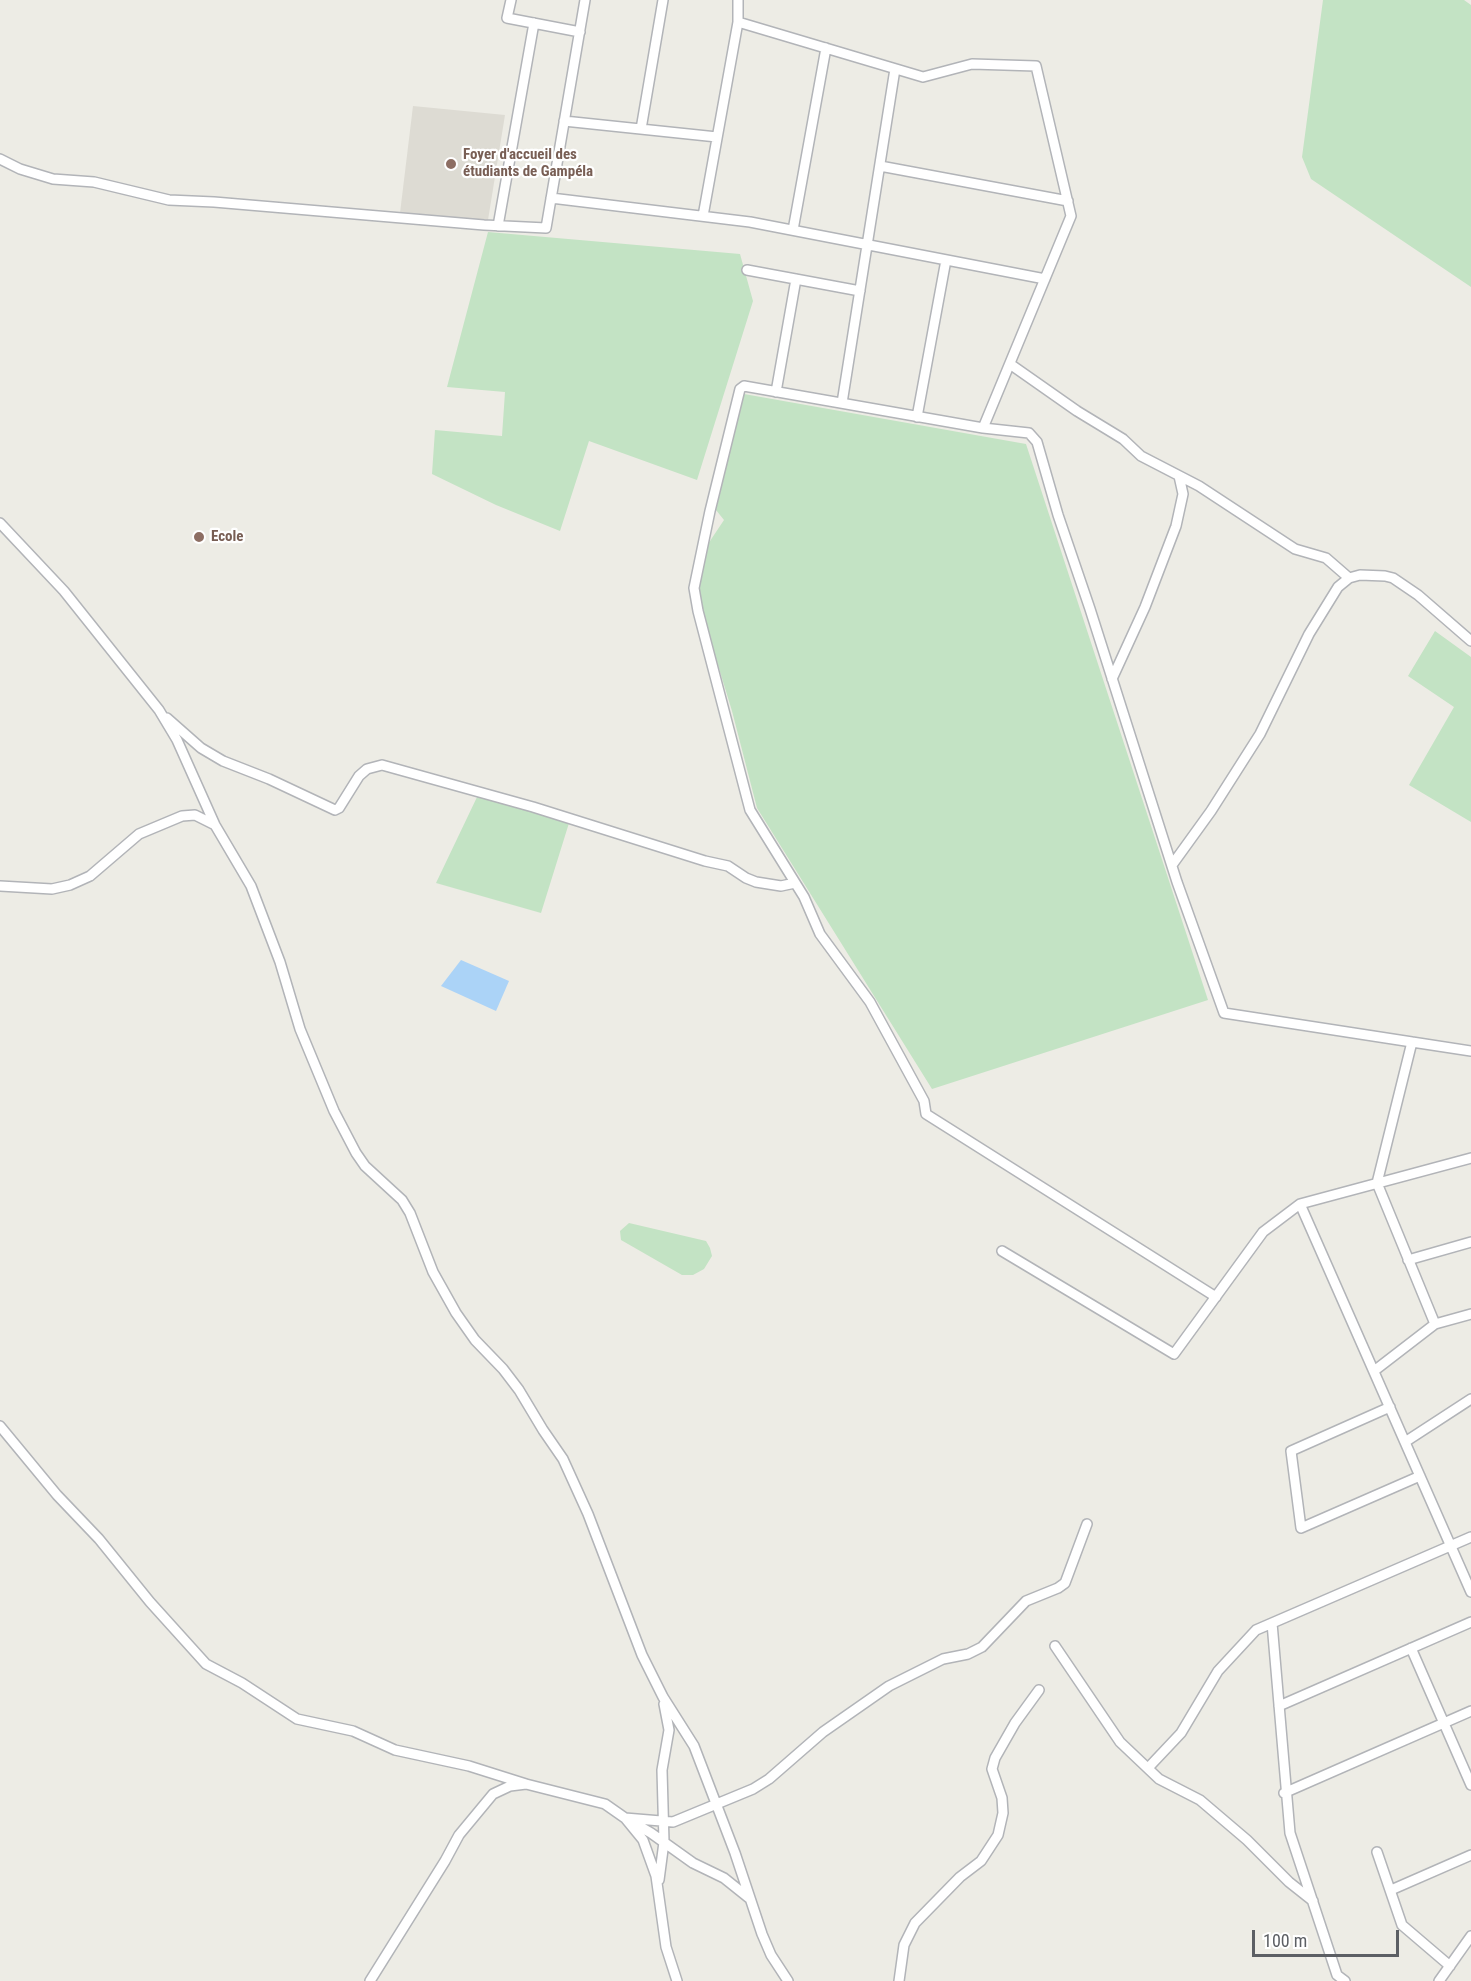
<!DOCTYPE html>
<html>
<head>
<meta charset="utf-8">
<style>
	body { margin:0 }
	#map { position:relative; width:1471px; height:1981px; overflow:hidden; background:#edece5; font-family:"Roboto Condensed",sans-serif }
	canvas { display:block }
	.scale { position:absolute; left:1252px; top:1930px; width:147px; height:27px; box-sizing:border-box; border:3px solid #5c5f64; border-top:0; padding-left:8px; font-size:18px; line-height:21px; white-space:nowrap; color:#5c5f64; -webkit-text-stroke:4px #fff; paint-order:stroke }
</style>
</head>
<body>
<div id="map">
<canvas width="1471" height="1981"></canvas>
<div class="scale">100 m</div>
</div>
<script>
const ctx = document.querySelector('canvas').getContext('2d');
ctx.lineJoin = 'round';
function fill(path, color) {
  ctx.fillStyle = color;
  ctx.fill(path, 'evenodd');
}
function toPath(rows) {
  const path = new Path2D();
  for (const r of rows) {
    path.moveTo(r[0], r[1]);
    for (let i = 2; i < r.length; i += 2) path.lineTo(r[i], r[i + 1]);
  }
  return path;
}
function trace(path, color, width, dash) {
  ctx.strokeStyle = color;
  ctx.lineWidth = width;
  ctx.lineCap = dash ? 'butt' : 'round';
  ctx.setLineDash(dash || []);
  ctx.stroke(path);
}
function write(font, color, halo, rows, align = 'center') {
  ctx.font = font + ' "Roboto Condensed",sans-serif';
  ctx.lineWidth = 4.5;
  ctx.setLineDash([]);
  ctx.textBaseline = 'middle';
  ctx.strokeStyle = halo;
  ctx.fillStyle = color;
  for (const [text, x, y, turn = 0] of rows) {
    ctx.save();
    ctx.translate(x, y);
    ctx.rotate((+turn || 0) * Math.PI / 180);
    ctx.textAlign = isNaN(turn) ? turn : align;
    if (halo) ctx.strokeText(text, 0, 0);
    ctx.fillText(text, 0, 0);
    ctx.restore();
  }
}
fill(toPath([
	[413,106,505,115,488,220,400,213]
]), '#dddbd3');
fill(toPath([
	[1323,0,1464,0,1471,5,1471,287,1311,179,1302,157],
	[488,232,740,254,753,301,697,480,589,441,560,531,496,505,432,474,435,430,502,436,505,392,447,387],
	[744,394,1026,444,1208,1000,932,1089,757,808,732,711,703,616,698,585,708,544,724,520,716,510],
	[1435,631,1471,657,1471,822,1409,785,1454,707,1408,676],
	[478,795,569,823,541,913,436,883],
	[629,1223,706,1241,710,1248,712,1256,704,1269,693,1275,682,1275,621,1240,620,1231]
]), '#c3e3c4');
fill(toPath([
	[461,960,509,981,496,1011,441,986]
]), '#abd3f7');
const street = toPath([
	[511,0,507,18,580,32],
	[738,22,923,77,972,64,1036,66,1071,216,983,428],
	[564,121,717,137],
	[641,129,663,0],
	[0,159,20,169,53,179,94,182,169,200,214,202,484,225,546,228,585,0],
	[880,166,1068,201],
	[551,198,750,222,1045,279],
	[703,216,738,22,738,0],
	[498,226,534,23],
	[793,230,826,48],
	[747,270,860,291],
	[1010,364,1077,411,1123,439,1141,456,1199,486,1295,549,1326,558,1349,578],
	[776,392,796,279],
	[842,403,895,69],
	[917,417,946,260],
	[0,523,64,591,159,710,177,740,215,825,251,886,280,962,300,1029,334,1111,356,1153,365,1166,402,1200,410,1213,433,1272,456,1313,475,1340,503,1369,519,1390,543,1430,563,1459,588,1514,642,1655,663,1697,694,1746,735,1853,762,1934,771,1955,788,1981],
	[1112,679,1145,607,1176,526,1183,494,1179,476],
	[167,718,201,748,223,761,269,779,335,810,339,808,359,776,367,769,382,765,533,807,705,861,728,866,746,878,756,882,781,886,795,883],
	[1172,865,1211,811,1260,734,1309,634,1338,587,1349,578,1360,575,1385,576,1393,578,1418,595,1471,641],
	[0,886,52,889,70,885,90,876,139,834,182,816,195,815,215,825],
	[1300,1204,1471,1592],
	[1002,1251,1174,1354,1263,1232,1300,1204,1471,1158],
	[1408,1260,1471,1242],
	[1216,1297,926,1114,924,1101,870,1002,820,934,804,897,750,810,698,611,694,588,710,511,740,389,744,386,983,428,1029,433,1037,442,1058,515,1090,609,1177,882,1224,1013,1412,1042],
	[1435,1324,1377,1183,1412,1042,1471,1051],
	[1374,1371,1435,1324,1471,1314],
	[1390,1407,1291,1451,1301,1528,1420,1476],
	[0,1426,57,1495,99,1539,150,1602,206,1664,242,1683,297,1719,353,1731,395,1750,469,1766,526,1784],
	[1405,1442,1471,1399],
	[1272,1623,1290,1833,1337,1975,1345,1981],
	[1055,1646,1120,1742,1159,1779,1200,1800,1247,1840,1289,1882,1313,1901],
	[1411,1648,1471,1785],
	[1279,1706,1471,1622],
	[1148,1768,1181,1733,1218,1671,1256,1630,1471,1537],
	[1284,1793,1471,1711],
	[1377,1852,1402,1925,1450,1966],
	[659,1880,664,1842,662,1770,669,1730,664,1704],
	[1391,1890,1471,1855],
	[749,1898,724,1878,693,1863,651,1833,625,1818,673,1822,753,1789,769,1779,823,1732,889,1686,943,1659,968,1654,982,1647,1026,1601,1058,1588,1065,1583,1087,1524],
	[370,1981,445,1861,459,1835,493,1794,510,1786,526,1784,605,1804,625,1818,643,1840,656,1876,666,1947,677,1981],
	[899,1981,904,1945,915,1923,960,1877,981,1861,998,1835,1003,1813,1002,1798,992,1769,995,1758,1015,1723,1039,1690],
	[1439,1981,1471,1936]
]);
trace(street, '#b2b4b8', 12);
trace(street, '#fff', 9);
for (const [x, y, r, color] of [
	[451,164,6,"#8d6e63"],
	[199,537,6,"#8d6e63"]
]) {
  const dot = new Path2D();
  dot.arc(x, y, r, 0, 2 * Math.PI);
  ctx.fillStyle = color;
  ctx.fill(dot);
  trace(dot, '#fff', 2);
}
write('bold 15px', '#785e54', '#fff', [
	["Foyer d'accueil des",463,155],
	["étudiants de Gampéla",463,172],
	["Ecole",211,537]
], 'left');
</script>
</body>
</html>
